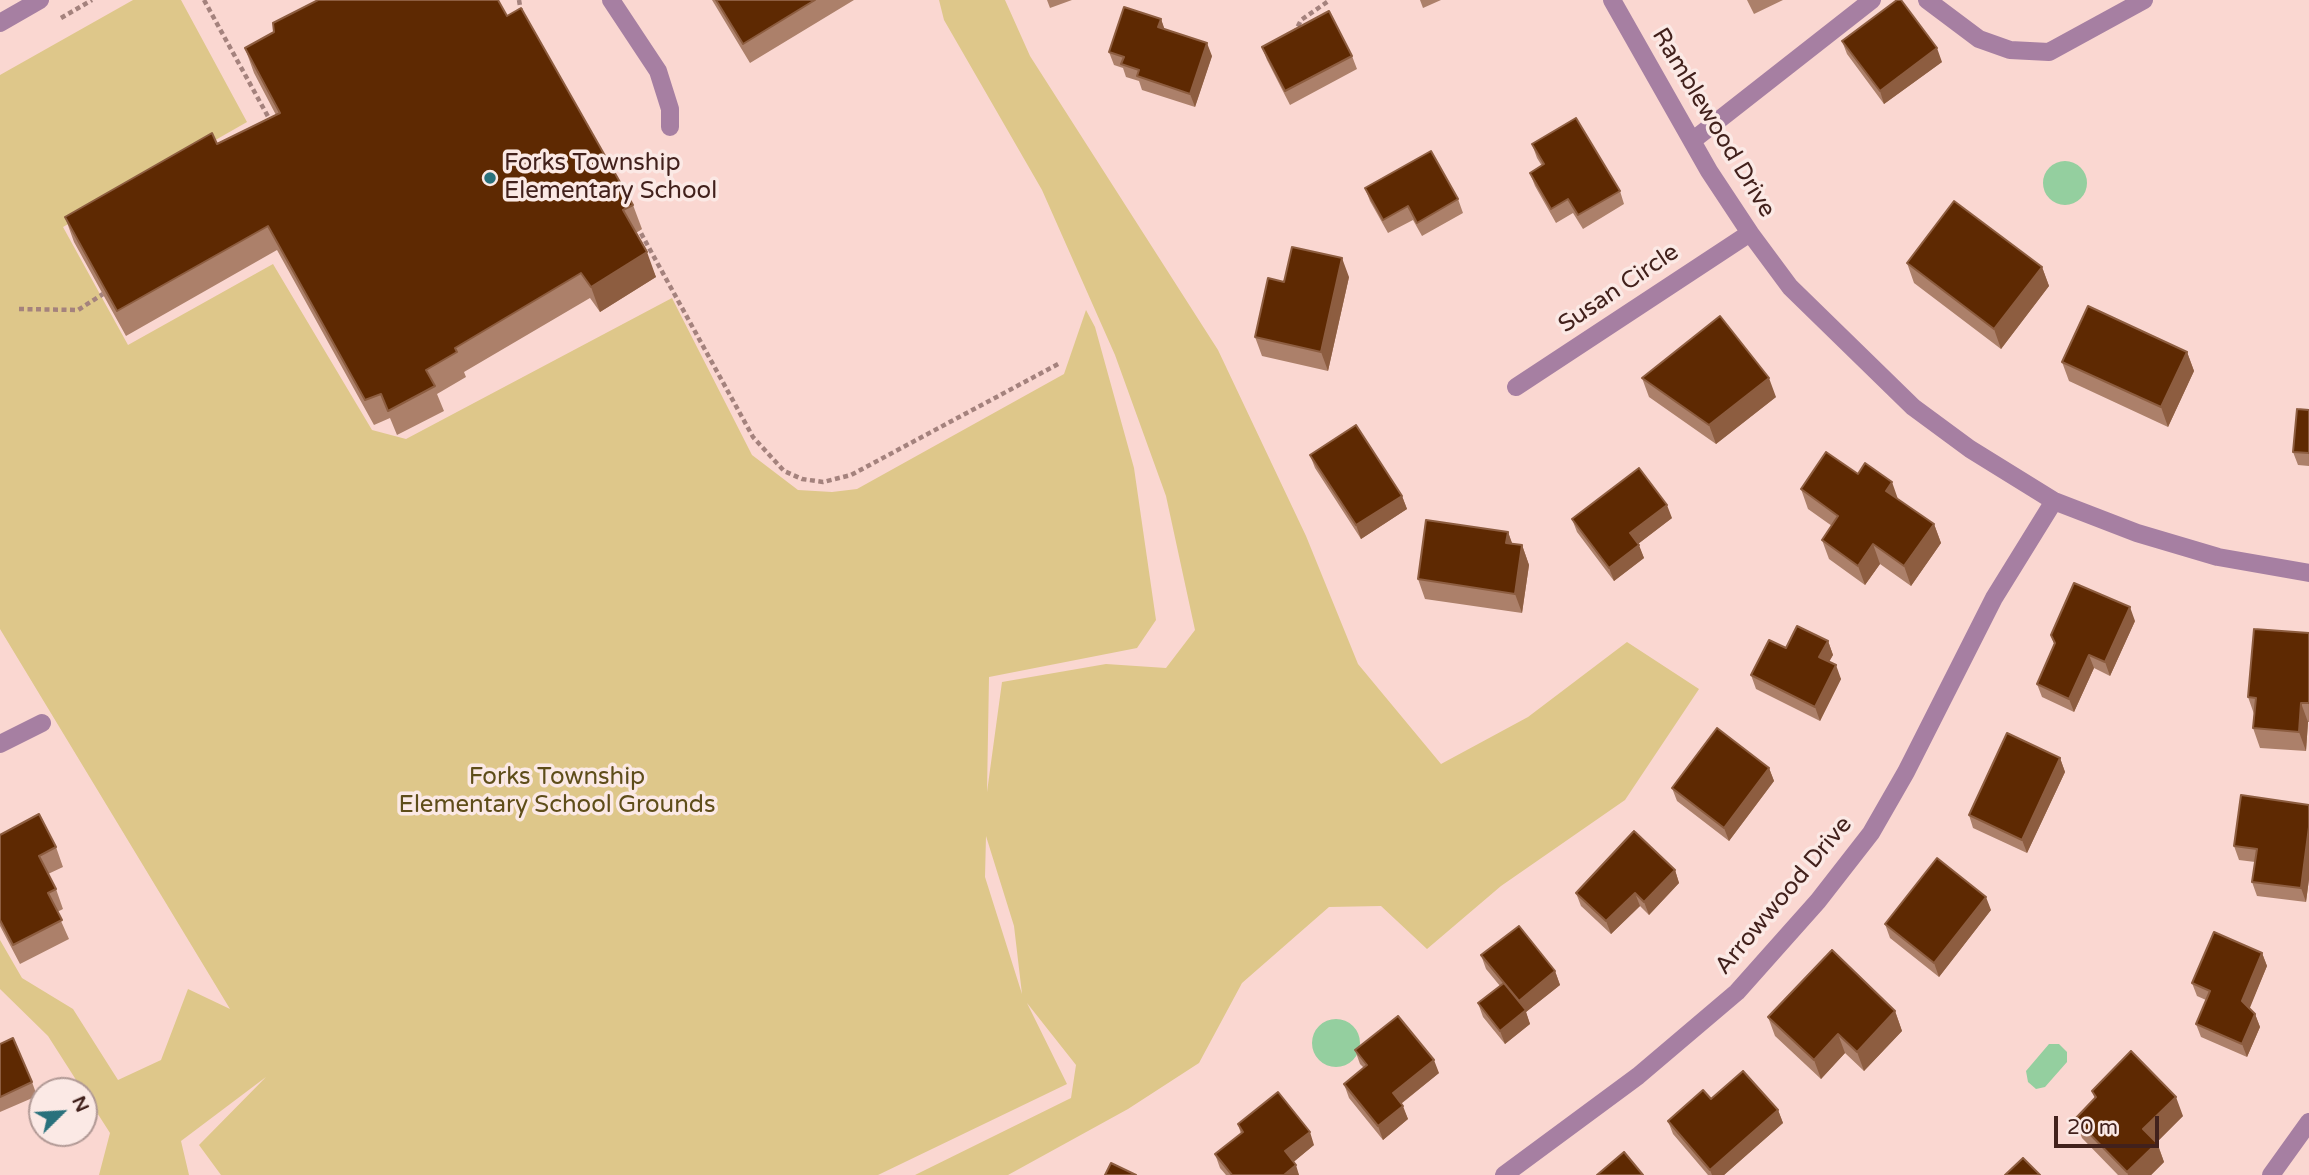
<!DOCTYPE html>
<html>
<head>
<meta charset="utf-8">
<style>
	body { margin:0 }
	#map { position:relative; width:2309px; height:1175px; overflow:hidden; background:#fad7d1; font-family:"Varela Round",sans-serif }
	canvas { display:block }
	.north { position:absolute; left:28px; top:1077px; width:70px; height:70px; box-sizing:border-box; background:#fbe9e5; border:2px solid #b19995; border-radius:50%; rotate:66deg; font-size:19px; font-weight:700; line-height:28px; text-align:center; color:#42211c }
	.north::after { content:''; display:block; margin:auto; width:24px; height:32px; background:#29717c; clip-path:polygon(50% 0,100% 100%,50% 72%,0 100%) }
	.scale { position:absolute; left:2054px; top:1116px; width:105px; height:32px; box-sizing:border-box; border:4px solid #42211c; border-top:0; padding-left:9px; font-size:21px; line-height:24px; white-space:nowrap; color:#42211c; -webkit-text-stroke:5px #fbe9e5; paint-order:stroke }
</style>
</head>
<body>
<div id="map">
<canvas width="2309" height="1175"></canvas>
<div class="north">N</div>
<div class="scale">20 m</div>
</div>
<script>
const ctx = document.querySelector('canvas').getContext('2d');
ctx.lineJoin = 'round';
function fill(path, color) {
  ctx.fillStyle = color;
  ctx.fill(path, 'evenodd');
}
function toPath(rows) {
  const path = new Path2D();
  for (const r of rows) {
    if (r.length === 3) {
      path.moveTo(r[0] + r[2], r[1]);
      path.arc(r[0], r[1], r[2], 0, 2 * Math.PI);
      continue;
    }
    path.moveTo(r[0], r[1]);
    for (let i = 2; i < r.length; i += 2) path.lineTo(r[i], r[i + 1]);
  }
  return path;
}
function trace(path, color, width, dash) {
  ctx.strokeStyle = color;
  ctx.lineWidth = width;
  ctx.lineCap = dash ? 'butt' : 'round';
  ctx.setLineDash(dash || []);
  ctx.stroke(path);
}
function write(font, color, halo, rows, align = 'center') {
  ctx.font = font + ' "Varela Round",sans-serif';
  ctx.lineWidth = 7;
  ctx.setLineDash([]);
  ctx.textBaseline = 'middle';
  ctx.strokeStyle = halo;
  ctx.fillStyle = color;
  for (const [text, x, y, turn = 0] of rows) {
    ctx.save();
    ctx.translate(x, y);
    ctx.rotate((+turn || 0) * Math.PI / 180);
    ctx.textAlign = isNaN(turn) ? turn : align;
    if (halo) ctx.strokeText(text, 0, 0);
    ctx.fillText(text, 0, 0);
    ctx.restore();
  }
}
fill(toPath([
	[133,0,181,0,247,122,63,227,128,345,273,264,372,430,406,439,672,298,752,455,798,490,832,492,857,489,1064,374,1086,310,1095,327,1134,468,1156,620,1137,648,989,677,987,792,1002,682,1106,664,1166,668,1195,630,1166,496,1115,355,1042,190,944,20,939,0,1005,0,1030,56,1218,350,1306,536,1358,664,1441,764,1528,717,1627,642,1699,689,1625,800,1501,886,1427,949,1381,906,1329,907,1242,983,1199,1063,1128,1109,1008,1175,915,1175,1071,1098,1076,1065,1027,1003,1067,1084,878,1175,221,1175,199,1145,266,1077,181,1141,189,1175,99,1175,110,1133,48,1036,0,989,0,940,22,978,73,1009,118,1080,161,1060,188,989,230,1009,0,629,0,75],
	[986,836,1014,926,1022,994,985,877]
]), '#dec78a');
fill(toPath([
	[2065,183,22],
	[1336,1043,24],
	[2049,1044,2059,1044,2067,1052,2067,1062,2045,1087,2036,1089,2028,1082,2026,1071]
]), '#94cf9f');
trace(toPath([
	[204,0,271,122],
	[519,0,521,12],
	[61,18,92,0],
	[1294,34,1301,20,1330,0],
	[637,226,753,437,784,471,802,479,823,482,851,475,1060,363],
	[19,309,78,310,103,294]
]), '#a4827d', 4.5, [5, 3.5]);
trace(toPath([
	[611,0,658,71,670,109,670,127],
	[1612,0,1709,171,1750,233,1790,287,1913,407,1970,449,2054,501,2137,533,2218,557,2309,573],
	[1927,0,1979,39,2010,50,2049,52,2144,0],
	[0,23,40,0],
	[1692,141,1872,0],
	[1516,387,1750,233],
	[0,744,42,723],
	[1504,1175,1638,1076,1737,992,1818,901,1871,833,1906,772,1994,598,2054,501],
	[2271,1175,2309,1122]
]), '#a67fa2', 18);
fill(toPath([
	[712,0,854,0,750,63],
	[1047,0,1072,0,1050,8],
	[1420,0,1441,0,1423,8],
	[1747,0,1783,0,1754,14],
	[507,16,633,205,642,229,636,233,656,277,600,312,590,298,464,372,466,377,437,394,444,411,397,435,390,418,374,425,277,250,126,336,74,242,65,217,276,115,254,73,245,48],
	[1161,19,1164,29,1212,56,1195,107,1142,90,1139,81,1126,77,1123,68,1114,65,1109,52],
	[1842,41,1942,62,1884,104,1847,54],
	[1262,47,1352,56,1357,69,1290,105,1267,60],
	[1532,144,1620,191,1624,204,1583,229,1573,213,1556,223,1535,186,1530,173,1542,166,1537,158],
	[1365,188,1458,199,1463,213,1422,236,1413,220,1388,233,1370,201],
	[1907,263,2042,267,2049,286,2001,349,1914,283],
	[1349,277,1328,371,1262,356,1255,337,1284,282],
	[2187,352,2194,371,2168,427,2069,381,2062,362],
	[1642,378,1776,397,1716,444,1649,397],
	[2309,410,2309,466,2298,465,2293,452],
	[1310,455,1402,496,1407,509,1361,539,1315,468],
	[1858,474,1898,499,1934,524,1941,543,1911,586,1880,564,1865,585,1829,559,1822,540,1832,526,1808,509,1801,489],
	[1672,518,1638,544,1644,558,1614,581,1577,532,1572,519],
	[1508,532,1512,544,1522,545,1529,565,1522,613,1425,599,1418,579],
	[2135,621,2110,676,2094,668,2074,712,2042,697,2037,684,2054,644,2051,635],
	[2309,633,2309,722,2308,722,2306,751,2260,748,2253,728,2254,714,2248,697],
	[1828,641,1833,655,1829,662,1841,679,1820,721,1756,689,1751,675,1786,648],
	[2060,758,2065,772,2027,853,1973,828,1969,815],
	[1769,768,1774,781,1729,841,1677,801,1672,788],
	[2309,805,2309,879,2306,902,2257,896,2252,882,2255,862,2239,860,2234,846],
	[0,835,56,847,63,867,48,874,56,889,63,909,57,912,69,939,20,964,0,926],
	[1675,870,1679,883,1649,915,1640,906,1611,934,1581,906,1576,893],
	[1991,910,1939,977,1890,938,1885,924],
	[2262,953,2267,966,2249,1008,2255,1014,2260,1027,2247,1057,2201,1037,2196,1024,2206,1000,2197,996,2192,983],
	[1481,955,1555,971,1560,985,1526,1012,1530,1024,1505,1044,1483,1017,1478,1003,1500,986,1486,969],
	[1895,1011,1902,1031,1864,1071,1845,1053,1821,1079,1775,1036,1768,1017],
	[0,1044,32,1082,37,1096,0,1112],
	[1355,1050,1439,1073,1401,1104,1408,1119,1383,1140,1349,1098,1344,1084,1364,1068,1360,1064],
	[2092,1091,2183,1116,2157,1142,2164,1162,2151,1175,2118,1175,2082,1138,2075,1119,2095,1099],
	[1711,1099,1778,1110,1783,1123,1724,1175,1708,1175,1673,1134,1668,1121],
	[1238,1124,1314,1145,1293,1162,1299,1175,1226,1175,1220,1168,1215,1154,1241,1134]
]), '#ac806a');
fill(toPath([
	[1161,19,1166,33,1158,27],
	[1207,43,1212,56,1195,107,1190,94],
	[1937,48,1942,62,1884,104,1880,91],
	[647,252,656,277,600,312,591,287],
	[1342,258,1349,277,1328,371,1321,352],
	[2042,267,2049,286,2001,349,1994,329],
	[2187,352,2194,371,2168,427,2161,407],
	[1769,378,1776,397,1716,444,1709,425],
	[1892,482,1899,502,1886,491],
	[1402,496,1407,509,1361,539,1356,525],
	[1667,505,1672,518,1634,547,1630,533],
	[1934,524,1941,543,1911,586,1904,566],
	[1508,532,1515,551,1506,543],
	[1873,544,1880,564,1865,585,1858,566],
	[1522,545,1529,565,1522,613,1515,594],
	[1639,545,1644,558,1614,581,1609,568],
	[2130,607,2135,621,2110,676,2105,662],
	[1828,641,1833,655,1824,670,1819,657],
	[2089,655,2094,668,2074,712,2069,699],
	[1836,665,1841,679,1820,721,1815,707],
	[2301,703,2308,722,2306,751,2299,732],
	[2060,758,2065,772,2027,853,2022,840],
	[1769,768,1774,781,1729,841,1724,828],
	[2309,827,2309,879,2306,902,2301,888],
	[1675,870,1679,883,1649,915,1644,902],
	[1635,893,1640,906,1611,934,1606,921],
	[1986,897,1991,910,1939,977,1934,963],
	[2262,953,2267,966,2247,1015,2242,1001],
	[1555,971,1560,985,1526,1012,1530,1024,1505,1044,1500,1031,1519,1001],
	[1895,1011,1902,1031,1864,1071,1857,1052],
	[2255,1014,2260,1027,2247,1057,2242,1044],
	[1838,1034,1845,1053,1821,1079,1814,1060],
	[1434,1060,1439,1073,1398,1106,1393,1093],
	[2176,1097,2183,1116,2150,1149,2143,1129],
	[1403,1106,1408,1119,1383,1140,1378,1126],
	[1778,1110,1783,1123,1724,1175,1712,1175,1710,1170],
	[1310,1132,1314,1145,1290,1165,1285,1151],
	[2157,1143,2164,1162,2151,1175,2128,1175,2127,1172],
	[1296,1165,1299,1175,1284,1175]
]), '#8d5d40');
const building = toPath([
	[318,0,498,0,507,16,521,8,633,205,623,210,647,252,591,287,581,273,455,348,457,352,426,370,435,386,388,411,381,394,365,400,268,226,117,311,65,217,212,133,217,144,280,113,245,48,274,32,273,23,318,0],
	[716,0,815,0,743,44,716,0],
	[1897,0,1901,0,1937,48,1880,91,1842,41,1897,0],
	[1124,7,1161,19,1158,27,1207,43,1190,94,1137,76,1139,70,1121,64,1124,57,1109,52,1124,7],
	[1329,11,1352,56,1285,91,1262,47,1329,11],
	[1576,118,1620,191,1578,215,1568,199,1551,209,1530,173,1544,164,1532,144,1576,118],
	[1431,151,1458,199,1417,223,1408,206,1383,220,1365,188,1431,151],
	[1954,201,2042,267,1994,329,1907,263,1954,201],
	[1292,247,1342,258,1321,352,1255,337,1268,278,1284,282,1292,247],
	[2088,306,2187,352,2161,407,2062,362,2088,306],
	[1720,316,1769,378,1709,425,1642,378,1720,316],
	[2297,409,2309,410,2309,453,2293,452,2297,409],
	[1356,425,1402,496,1356,525,1310,455,1356,425],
	[1826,452,1858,474,1865,463,1892,482,1886,491,1934,524,1904,566,1873,544,1858,566,1822,540,1838,516,1801,489,1826,452],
	[1639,468,1667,505,1630,533,1639,545,1609,568,1572,519,1639,468],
	[1426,520,1508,532,1506,543,1522,545,1515,594,1418,579,1426,520],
	[2074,583,2130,607,2105,662,2089,655,2069,699,2037,684,2055,643,2051,635,2074,583],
	[1797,626,1828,641,1819,657,1836,665,1815,707,1751,675,1769,640,1786,648,1797,626],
	[2254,629,2309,633,2309,703,2301,703,2299,732,2253,728,2256,698,2248,697,2254,629],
	[1717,728,1769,768,1724,828,1672,788,1717,728],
	[2007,733,2060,758,2022,840,1969,815,2007,733],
	[2241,795,2309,805,2309,827,2301,888,2252,882,2257,849,2234,846,2241,795],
	[39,814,56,847,39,856,56,889,48,893,62,920,13,945,0,920,0,835,39,814],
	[1634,831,1675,870,1644,902,1635,893,1606,921,1576,893,1634,831],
	[1937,858,1986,897,1934,963,1885,924,1937,858],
	[1519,926,1555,971,1519,1001,1481,955,1519,926],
	[2214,932,2262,953,2242,1001,2255,1014,2242,1044,2196,1024,2210,991,2192,983,2214,932],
	[1832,950,1895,1011,1857,1052,1838,1034,1814,1060,1768,1017,1832,950],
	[1504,983,1526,1010,1500,1031,1478,1003,1504,983],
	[1398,1016,1434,1060,1393,1093,1403,1106,1378,1126,1344,1084,1367,1065,1355,1050,1398,1016],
	[13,1038,32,1082,0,1097,0,1044,13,1038],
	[2131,1051,2176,1097,2143,1129,2157,1143,2127,1172,2075,1119,2096,1097,2092,1091,2131,1051],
	[1743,1071,1778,1110,1710,1170,1668,1121,1703,1090,1711,1099,1743,1071],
	[1278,1092,1310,1132,1285,1151,1296,1165,1284,1175,1232,1175,1215,1154,1243,1132,1238,1124,1278,1092],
	[1624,1152,1643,1175,1597,1175,1624,1152],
	[2023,1158,2040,1175,2005,1175,2023,1158],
	[1111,1163,1136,1175,1105,1175,1111,1163]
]);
fill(building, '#5e2902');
trace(building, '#8d5d40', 2);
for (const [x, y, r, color] of [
	[490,178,7,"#29717c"]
]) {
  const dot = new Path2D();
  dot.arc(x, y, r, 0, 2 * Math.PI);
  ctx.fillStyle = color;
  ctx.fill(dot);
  trace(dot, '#fbe9e5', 2.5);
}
write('24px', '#42211c', '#fbe9e5', [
	["Ramblewood Drive",1713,123,59],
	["Susan Circle",1619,289,-34],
	["Arrowwood Drive",1784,896,-50]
]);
write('24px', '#42211c', '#fbe9e5', [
	["Forks Township",504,164],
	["Elementary School",504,192]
], 'left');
write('24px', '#5e4d19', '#fbe9e5', [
	["Forks Township",557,778],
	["Elementary School Grounds",557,806]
]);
</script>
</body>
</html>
